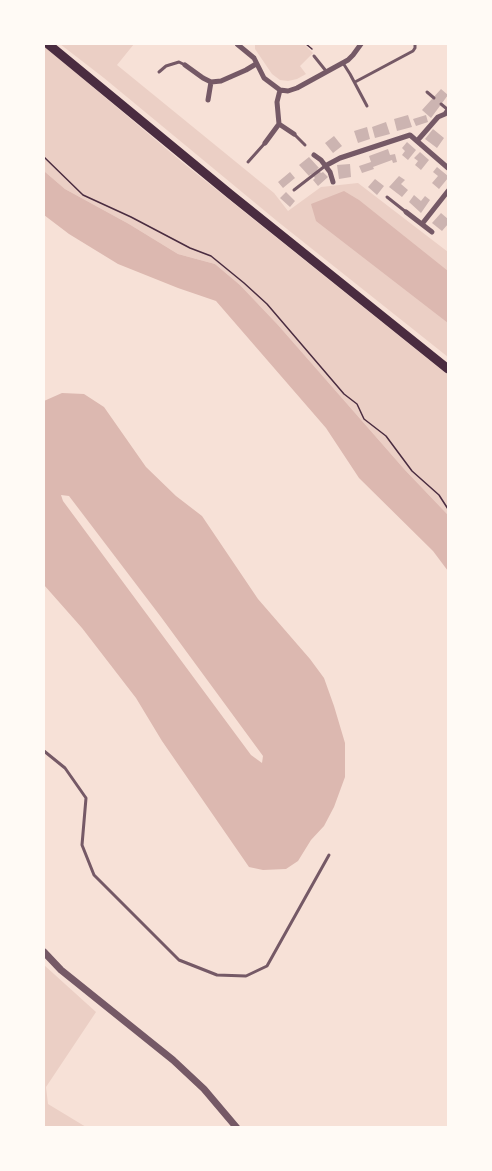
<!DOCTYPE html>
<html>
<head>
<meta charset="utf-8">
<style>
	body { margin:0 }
	#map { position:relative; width:492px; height:1171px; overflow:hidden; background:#f7e1d7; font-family:Cabin,sans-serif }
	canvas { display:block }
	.frame { position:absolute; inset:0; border:45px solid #fffaf5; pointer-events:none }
</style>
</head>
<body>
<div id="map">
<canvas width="492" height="1171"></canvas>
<div class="frame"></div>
</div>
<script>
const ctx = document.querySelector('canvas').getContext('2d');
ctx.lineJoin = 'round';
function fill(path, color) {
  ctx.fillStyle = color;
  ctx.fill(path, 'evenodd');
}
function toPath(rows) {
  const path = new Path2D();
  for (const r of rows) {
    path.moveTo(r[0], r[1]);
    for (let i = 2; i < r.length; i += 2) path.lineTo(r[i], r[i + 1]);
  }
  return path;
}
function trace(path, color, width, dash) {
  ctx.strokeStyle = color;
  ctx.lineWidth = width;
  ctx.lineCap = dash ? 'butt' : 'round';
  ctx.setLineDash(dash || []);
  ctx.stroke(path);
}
fill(toPath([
	[60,44,134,44,117,65,274,193,288,211,321,187,358,183,448,252,448,357,277,221,104,78],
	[255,44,304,44,313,53,300,66,306,74,297,79,288,81,280,80,272,74,255,49],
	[44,46,182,162,448,375,448,515,405,470,278,325,240,285,215,264,178,254,129,224,65,189,44,171],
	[44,965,96,1012,46,1087,48,1104,86,1127,44,1127]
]), '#ebcfc5');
fill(toPath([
	[44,171,65,189,129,224,178,254,215,264,240,285,278,325,405,470,448,515,448,571,433,551,359,478,326,428,216,301,178,288,118,264,69,234,44,215],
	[344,191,359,200,448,271,448,323,316,221,311,204],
	[62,393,84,394,104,407,146,467,176,496,202,516,258,599,310,659,324,678,334,706,345,743,345,777,334,807,324,826,311,840,298,861,286,869,263,870,249,867,162,741,136,698,82,628,44,585,44,401],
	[61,495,69,496,161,617,263,756,262,763,251,755,63,501]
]), '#dcb8b0');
fill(toPath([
	[441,89,448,95,431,118,422,110],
	[408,115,412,127,397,131,394,119],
	[426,115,428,122,416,126,413,119],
	[386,122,390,134,375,138,372,127],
	[367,127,370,139,358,143,354,131],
	[433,129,444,138,437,148,425,139],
	[334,136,342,146,333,153,325,143],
	[407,142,416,150,408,160,402,155,405,151,402,148],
	[388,149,390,155,395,154,397,162,393,163,392,160,373,167,374,169,362,173,359,166,371,162,369,156],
	[420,152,429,160,421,170,415,165,418,161,414,158],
	[309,157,319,168,317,169,321,173,323,172,328,177,318,186,313,180,315,178,311,174,309,176,299,165],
	[350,164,351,177,339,179,337,165],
	[437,167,448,176,448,178,439,189,432,183,438,176,433,172],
	[290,172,295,178,283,188,278,182],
	[399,176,405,180,401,184,408,190,402,197,389,187],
	[375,179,384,186,377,195,368,187],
	[286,192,295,201,290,207,280,198],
	[414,195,421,201,425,196,430,200,421,213,409,202],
	[441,213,448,219,448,224,442,231,432,223]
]), '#ccb4b1');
trace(toPath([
	[306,44,312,49],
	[44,157,83,195,131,217,190,248,211,256,244,283,267,304,344,394,357,404,364,419,386,436,412,471,439,495,448,509]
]), '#4a2c40', 1.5);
trace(toPath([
	[314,56,326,71],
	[343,63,350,74,367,106],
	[159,72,166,66,179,62,185,65],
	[355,82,413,51,415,48,415,44],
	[427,92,434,98],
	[441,104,447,109],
	[294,134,305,145],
	[248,162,265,143],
	[294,190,325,166],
	[387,197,406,212],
	[44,751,65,768,86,798,82,845,94,875,179,960,217,975,246,976,267,966,329,855]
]), '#755966', 3);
trace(toPath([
	[237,44,254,58,264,78,280,90,288,91,297,88,348,60,353,55,361,44],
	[185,65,203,78,211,82,221,81,246,70,256,64],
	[208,100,211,82],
	[279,124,294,134],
	[417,141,438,117,445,114,448,110],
	[265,143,279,124,277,102,280,90],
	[314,155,321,160,330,172,333,182],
	[325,166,340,158,410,135,448,168],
	[406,212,432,232],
	[422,224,448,191]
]), '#755966', 5);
trace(toPath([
	[44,952,61,970,173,1060,204,1089,237,1128]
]), '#755966', 7);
trace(toPath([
	[48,44,230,194,448,369]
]), '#4a2c40', 9);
</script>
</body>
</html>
